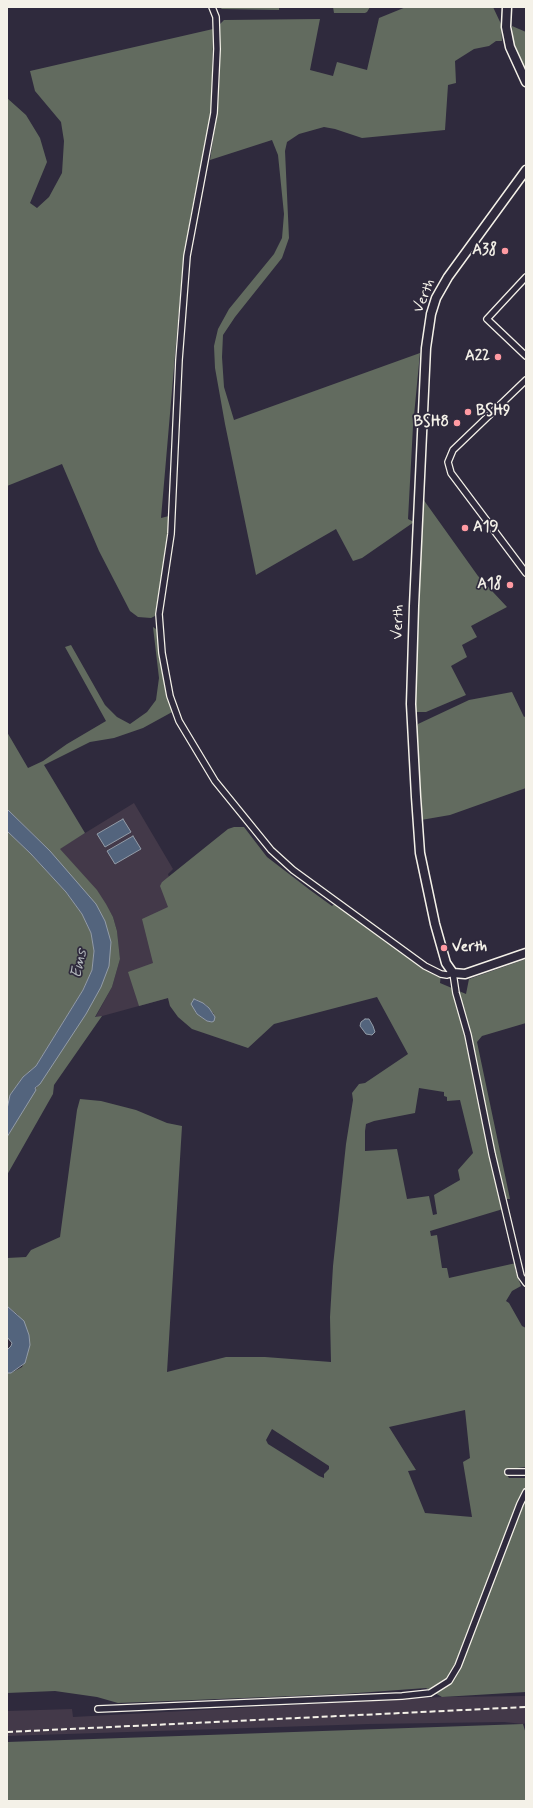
<!DOCTYPE html>
<html>
<head>
<meta charset="utf-8">
<style>
	body { margin:0 }
	#map { position:relative; width:533px; height:1808px; overflow:hidden; background:#2f2a3d; font-family:Mynerve,sans-serif }
	canvas { display:block }
	.frame { position:absolute; inset:0; border:8px solid #f4f1e8; pointer-events:none }
</style>
</head>
<body>
<div id="map">
<canvas width="533" height="1808"></canvas>
<div class="frame"></div>
</div>
<script>
const ctx = document.querySelector('canvas').getContext('2d');
ctx.lineJoin = 'round';
function fill(path, color) {
  ctx.fillStyle = color;
  ctx.fill(path, 'evenodd');
}
function toPath(rows) {
  const path = new Path2D();
  for (const r of rows) {
    path.moveTo(r[0], r[1]);
    for (let i = 2; i < r.length; i += 2) path.lineTo(r[i], r[i + 1]);
  }
  return path;
}
function trace(path, color, width, dash) {
  ctx.strokeStyle = color;
  ctx.lineWidth = width;
  ctx.lineCap = dash ? 'butt' : 'round';
  ctx.setLineDash(dash || []);
  ctx.stroke(path);
}
function write(font, color, halo, rows, align = 'center') {
  ctx.font = font + ' Mynerve,sans-serif';
  ctx.lineWidth = 3.5;
  ctx.setLineDash([]);
  ctx.textBaseline = 'middle';
  ctx.strokeStyle = halo;
  ctx.fillStyle = color;
  for (const [text, x, y, turn = 0] of rows) {
    ctx.save();
    ctx.translate(x, y);
    ctx.rotate((+turn || 0) * Math.PI / 180);
    ctx.textAlign = isNaN(turn) ? turn : align;
    if (halo) ctx.strokeText(text, 0, 0);
    ctx.fillText(text, 0, 0);
    ctx.restore();
  }
}
fill(toPath([
	[134,803,173,869,168,874,169,877,162,882,181,942,173,1004,170,1006,168,998,95,1018,112,987,120,959,117,931,113,917,97,891,59,849],
	[526,1696,526,1723,523,1724,504,1722,369,1724,7,1736,7,1711,72,1709,73,1717,442,1697]
]), '#433949');
fill(toPath([
	[219,7,279,7,279,10,222,9],
	[333,7,370,7,367,12,365,13,334,13],
	[406,7,493,7,501,24,502,41,496,41,489,46,474,49,455,61,456,83,448,85,445,130,362,138,335,129,324,127,299,134,287,142,285,151,289,238,282,258,235,317,223,335,222,357,224,387,234,420,420,353,413,426,408,519,414,522,362,558,353,561,336,529,256,575,225,424,215,368,214,346,218,329,229,309,274,254,282,238,284,214,278,155,272,140,210,160,217,113,219,25,224,20,320,19,310,70,333,76,337,62,367,70,379,18],
	[512,26,526,32,526,73,513,41],
	[213,29,212,113,191,214,183,263,161,518,169,516,169,532,155,616,151,618,138,617,130,611,99,551,62,464,7,486,7,98,26,115,40,138,47,162,30,203,37,208,49,197,62,173,64,141,61,122,35,91,30,71],
	[423,499,478,576,507,607,471,626,477,637,462,645,467,657,451,666,466,695,426,712,415,712,417,605],
	[153,627,159,631,174,711,143,728,114,738,90,742,44,765,85,833,60,849,97,890,106,904,113,917,117,931,120,959,112,987,95,1017,102,1016,54,1085,53,1094,7,1175,7,1137,109,966,50,851,7,809,7,732,28,768,43,761,67,744,106,721,65,647,71,645,105,705,117,717,130,724,147,712,156,700,159,678],
	[512,692,524,717,526,716,526,788,450,815,421,820,422,813,415,731,418,724,469,700],
	[234,827,244,827,267,857,310,890,332,906,337,902,441,974,440,983,466,994,469,979,526,959,526,1023,482,1036,477,1042,510,1199,501,1199,503,1209,430,1231,431,1236,437,1235,442,1268,447,1268,449,1278,516,1263,515,1269,521,1286,512,1291,506,1301,509,1303,522,1326,526,1328,526,1467,508,1469,505,1472,509,1478,526,1478,526,1692,442,1697,426,1688,344,1694,118,1703,97,1697,55,1691,7,1693,7,1373,11,1373,22,1367,27,1357,18,1315,7,1306,7,1258,26,1257,31,1250,60,1237,77,1110,80,1099,101,1101,136,1110,167,1123,182,1126,167,1372,226,1357,265,1357,331,1362,330,1317,333,1266,346,1144,353,1100,352,1093,359,1084,365,1083,408,1054,377,997,274,1024,248,1048,192,1029,178,1017,170,1006,168,998,139,1006,128,972,153,963,142,919,168,907,160,886,162,882,228,829],
	[195,999,206,1005,214,1014,212,1022,207,1021,196,1013,192,1002],
	[419,1088,444,1092,444,1096,447,1097,447,1101,460,1100,473,1153,458,1170,460,1180,434,1195,437,1214,433,1215,429,1196,407,1199,397,1149,365,1151,365,1131,366,1124,374,1121,415,1113],
	[465,1410,470,1458,463,1462,472,1517,425,1513,408,1471,416,1470,389,1427],
	[272,1429,329,1466,329,1469,324,1474,324,1478,319,1476,268,1444,266,1440],
	[7,831,31,854,66,892,82,914,91,933,94,951,92,970,83,990,36,1066,23,1077,10,1095,7,1109],
	[523,1724,526,1734,526,1801,7,1801,7,1742]
]), '#626b5f');
const water = toPath([
	[7,809,50,851,96,904,105,921,111,942,109,966,101,987,86,1014,40,1084,35,1088,36,1090,7,1137,7,1109,10,1095,23,1077,36,1066,83,990,92,970,94,951,91,933,82,914,66,892,31,854,7,831,7,809],
	[123,819,131,832,105,847,97,834,123,819],
	[133,836,141,849,115,864,107,851,133,836],
	[194,999,203,1003,209,1008,215,1017,214,1021,212,1022,207,1021,197,1014,191,1004,194,999],
	[365,1019,369,1019,373,1026,375,1032,372,1035,366,1034,360,1026,361,1022,365,1019],
	[7,1306,24,1321,29,1335,30,1345,25,1363,11,1373,7,1373,7,1350,11,1346,12,1343,7,1337,7,1306]
]);
fill(water, '#53647d');
trace(water, '#939ca8', 1);
const street = toPath([
	[212,7,216,17,217,49,214,113,187,256,179,360,171,534,159,614,162,653,170,696,179,721,215,781,271,850,293,870,425,966,441,974,447,975,453,973,456,993,468,1035,492,1154,521,1276,526,1283],
	[526,277,487,319,526,356],
	[526,380,453,450,448,462,451,473,526,573],
	[508,1472,526,1472],
	[98,1709,402,1696,430,1693,449,1681,458,1666,520,1504,526,1492]
]);
const secondary = toPath([
	[507,7,506,27,510,47,526,82],
	[526,170,448,277,436,298,431,314,426,348,414,606,411,704,416,797,420,853,435,924,446,963,453,973,465,974,526,953]
]);
trace(street, '#f4f1e8', 8);
trace(secondary, '#f4f1e8', 11);
trace(street, '#2f2a3d', 5.5);
trace(secondary, '#2f2a3d', 8);
trace(toPath([
	[7,1732,526,1707]
]), '#f4f1e8', 2, [6, 3]);
for (const [x, y, r, color] of [
	[505,251,4,"#ff9aa2"],
	[498,357,4,"#ff9aa2"],
	[468,412,4,"#ff9aa2"],
	[457,423,4,"#ff9aa2"],
	[465,528,4,"#ff9aa2"],
	[510,585,4,"#ff9aa2"],
	[444,948,4,"#ff9aa2"]
]) {
  const dot = new Path2D();
  dot.arc(x, y, r, 0, 2 * Math.PI);
  ctx.fillStyle = color;
  ctx.fill(dot);
  trace(dot, '#2f2a3d', 1.5);
}
write('bold 15px', '#f4f1e8', '#2f2a3d', [
	["A38",497,251],
	["A22",490,357],
	["BSH9",476,412,"left"],
	["BSH8",449,423],
	["A19",473,528,"left"],
	["A18",502,585],
	["Verth",452,948,"left"]
], 'right');
write('15px', '#f4f1e8', '#2f2a3d', [
	["Verth",425,296,-68],
	["Verth",399,622,-88]
]);
write('italic 16px', '#b4b9bd', '#2f2a3d', [
	["Ems",80,964,-77]
]);
</script>
</body>
</html>
